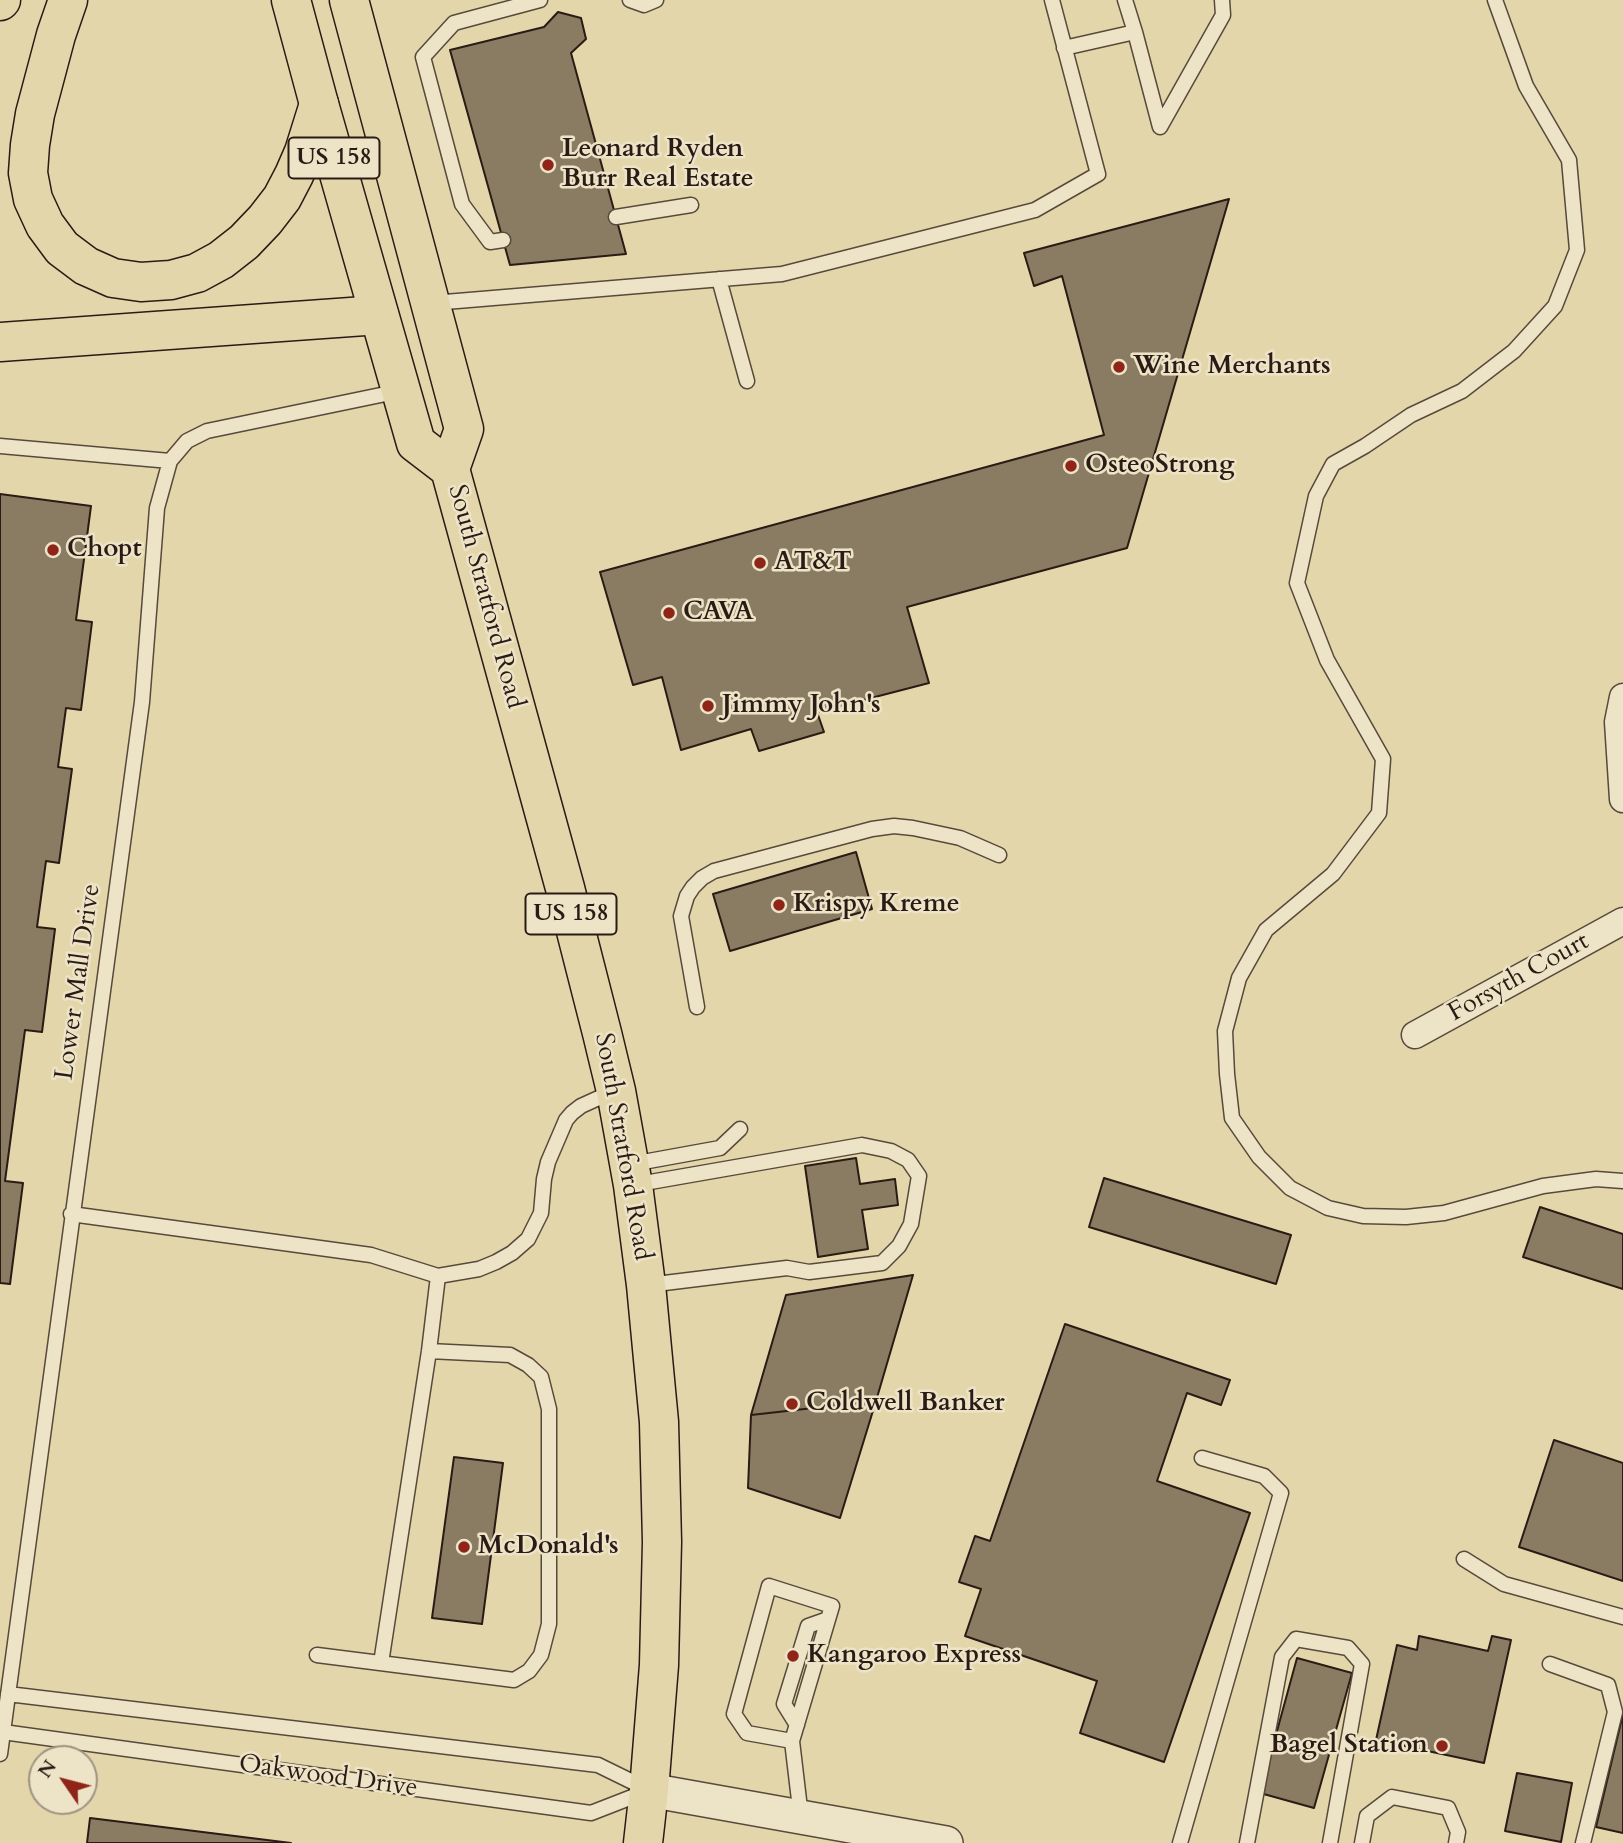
<!DOCTYPE html>
<html>
<head>
<meta charset="utf-8">
<style>
	body { margin:0 }
	#map { position:relative; width:1623px; height:1843px; overflow:hidden; background:#e3d6ab; font-family:Cardo,serif }
	canvas { display:block }
	.north { position:absolute; left:28px; top:1745px; width:70px; height:70px; box-sizing:border-box; background:#ede4c8; border:2px solid #9f9480; border-radius:50%; rotate:305deg; font-size:19px; font-weight:700; line-height:28px; text-align:center; color:#2a1b15 }
	.north::after { content:''; display:block; margin:auto; width:24px; height:32px; background:#8f2418; clip-path:polygon(50% 0,100% 100%,50% 72%,0 100%) }
</style>
</head>
<body>
<div id="map">
<canvas width="1623" height="1843"></canvas>
<div class="north">N</div>
</div>
<script>
const ctx = document.querySelector('canvas').getContext('2d');
ctx.lineJoin = 'round';
function fill(path, color) {
  ctx.fillStyle = color;
  ctx.fill(path, 'evenodd');
}
function toPath(rows) {
  const path = new Path2D();
  for (const r of rows) {
    path.moveTo(r[0], r[1]);
    for (let i = 2; i < r.length; i += 2) path.lineTo(r[i], r[i + 1]);
  }
  return path;
}
function trace(path, color, width, dash) {
  ctx.strokeStyle = color;
  ctx.lineWidth = width;
  ctx.lineCap = dash ? 'butt' : 'round';
  ctx.setLineDash(dash || []);
  ctx.stroke(path);
}
function write(font, color, halo, rows, align = 'center') {
  ctx.font = font + ' Cardo,serif';
  ctx.lineWidth = 5;
  ctx.setLineDash([]);
  ctx.textBaseline = 'middle';
  ctx.strokeStyle = halo;
  ctx.fillStyle = color;
  for (const [text, x, y, turn = 0] of rows) {
    ctx.save();
    ctx.translate(x, y);
    ctx.rotate((+turn || 0) * Math.PI / 180);
    ctx.textAlign = isNaN(turn) ? turn : align;
    if (halo) ctx.strokeText(text, 0, 0);
    ctx.fillText(text, 0, 0);
    ctx.restore();
  }
}
const building = toPath([
	[558,12,581,18,586,39,571,53,626,254,510,265,450,50,544,27,558,12],
	[1229,199,1127,548,907,607,929,683,817,712,824,732,759,751,751,729,681,750,662,677,633,685,600,572,1104,435,1062,276,1034,286,1024,253,1229,199],
	[0,494,91,506,76,620,92,622,81,710,66,708,58,767,72,769,59,863,46,861,37,927,55,929,42,1032,25,1030,5,1181,23,1183,10,1284,0,1283,0,494],
	[856,852,872,909,730,951,713,894,856,852],
	[856,1158,860,1184,895,1179,898,1205,862,1210,868,1249,818,1257,805,1166,856,1158],
	[1104,1178,1291,1235,1276,1284,1089,1227,1104,1178],
	[1540,1207,1623,1234,1623,1289,1523,1257,1540,1207],
	[913,1275,876,1401,751,1415,786,1295,913,1275],
	[1065,1324,1230,1380,1221,1405,1187,1393,1157,1481,1250,1513,1164,1762,1080,1733,1097,1681,965,1636,981,1589,959,1582,975,1536,990,1541,1065,1324],
	[876,1401,840,1518,748,1488,751,1415,876,1401],
	[1554,1440,1623,1463,1623,1581,1519,1547,1554,1440],
	[454,1457,503,1463,482,1624,432,1618,454,1457],
	[1419,1636,1488,1651,1492,1636,1511,1640,1484,1763,1376,1740,1397,1645,1417,1650,1419,1636],
	[1297,1658,1352,1673,1314,1808,1260,1793,1297,1658],
	[1623,1714,1623,1833,1596,1827,1623,1714],
	[1517,1773,1572,1783,1561,1842,1505,1831,1517,1773],
	[90,1818,291,1843,87,1843,90,1818]
]);
fill(building, '#8a7c63');
trace(building, '#2a1b15', 2);
const service = toPath([
	[630,0,644,5,656,0],
	[1495,0,1526,86,1569,160,1577,250,1555,306,1514,351,1462,391,1411,415,1365,446,1333,464,1316,496,1297,583,1327,660,1383,759,1379,813,1333,874,1266,930,1239,978,1225,1031,1227,1074,1232,1118,1259,1157,1290,1188,1328,1208,1363,1216,1406,1217,1444,1213,1543,1186,1596,1179,1623,1181],
	[1135,32,1160,127,1223,15,1222,0],
	[1064,48,1135,32,1125,0],
	[616,217,691,205],
	[503,240,490,242,462,204,423,57,454,23,540,0],
	[719,279,747,381],
	[433,303,782,274,1035,210,1098,174,1052,0],
	[0,446,170,461],
	[697,1007,681,916,687,896,693,887,702,878,714,871,872,829,894,826,913,828,960,838,999,855],
	[632,1164,720,1148,740,1129],
	[633,1185,862,1145,891,1151,908,1160,919,1176,911,1224,899,1246,882,1263,809,1272,787,1268,648,1285],
	[71,1214,371,1255,438,1276,479,1269,496,1262,512,1253,528,1239,541,1213,544,1179,548,1162,566,1120,572,1113,581,1106,614,1091],
	[1464,1559,1504,1584,1623,1617],
	[317,1655,514,1680,529,1671,541,1655,549,1624,549,1409,541,1377,528,1365,510,1355,429,1351],
	[381,1663,429,1351,438,1276],
	[1550,1664,1608,1685,1615,1712,1583,1843],
	[8,1694,598,1765,645,1788],
	[797,1725,784,1704,808,1626,828,1619],
	[3,1732,591,1813,645,1792],
	[792,1741,747,1733,734,1714,769,1586,832,1606,792,1741,801,1817],
	[0,1754,142,702,157,508,170,461,187,441,207,431,400,391],
	[1180,1843,1281,1493,1264,1476,1202,1458],
	[1247,1843,1282,1657,1296,1639,1348,1648,1362,1664,1330,1843],
	[1362,1843,1367,1816,1392,1797,1448,1808,1458,1832,1456,1843]
]);
const minor = toPath([
	[1623,697,1618,722,1623,799],
	[1415,1035,1623,921]
]);
const tertiary = toPath([
	[649,1790,946,1843]
]);
const primary = toPath([
	[291,0,319,104,416,443,450,469],
	[349,0,464,429,450,469,565,888,602,1033,616,1091,633,1185,646,1285,659,1422,662,1542,659,1665,649,1790,643,1843]
]);
const motorway = toPath([
	[68,0,56,35,35,114,30,145,28,173,33,199,45,225,62,248,86,266,113,278,141,282,171,280,197,273,221,260,244,242,265,220,282,198,294,175,304,152,319,104],
	[0,1,1,0],
	[0,342,379,315]
]);
trace(service, '#584a3a', 17);
trace(minor, '#584a3a', 29);
trace(tertiary, '#584a3a', 36);
trace(primary, '#2a1b15', 41);
trace(motorway, '#2a1b15', 41);
trace(service, '#ede4c8', 14);
trace(minor, '#ede4c8', 26);
trace(tertiary, '#ede4c8', 33);
trace(primary, '#e3d6ab', 38);
trace(motorway, '#e3d6ab', 38);
for (const [x, y, r, color] of [
	[548,165,7,"#8f2418"],
	[1119,367,7,"#8f2418"],
	[1071,466,7,"#8f2418"],
	[53,550,7,"#8f2418"],
	[760,563,7,"#8f2418"],
	[669,613,7,"#8f2418"],
	[708,706,7,"#8f2418"],
	[779,905,7,"#8f2418"],
	[792,1404,7,"#8f2418"],
	[464,1547,7,"#8f2418"],
	[793,1656,7,"#8f2418"],
	[1442,1746,7,"#8f2418"]
]) {
  const dot = new Path2D();
  dot.arc(x, y, r, 0, 2 * Math.PI);
  ctx.fillStyle = color;
  ctx.fill(dot);
  trace(dot, '#ede4c8', 2.5);
}
for (const [x, y, w] of [
	[334,158,91],
	[571,914,91]
]) {
  const box = new Path2D();
  box.roundRect(x - w / 2, y - 20.5, w, 41, 5);
  ctx.fillStyle = '#ede4c8';
  ctx.fill(box);
  trace(box, '#2a1b15', 2);
}
write('bold 24px', '#2a1b15', null, [
	["US 158",334,158],
	["US 158",571,914]
]);
write('bold 26px', '#2a1b15', '#ede4c8', [
	["Leonard Ryden",562,150],
	["Burr Real Estate",562,180],
	["Wine Merchants",1133,367],
	["OsteoStrong",1085,466],
	["Chopt",67,550],
	["AT&T",774,563],
	["CAVA",683,613],
	["Jimmy John's",722,706],
	["Krispy Kreme",793,905],
	["Coldwell Banker",806,1404],
	["McDonald's",478,1547],
	["Kangaroo Express",807,1656],
	["Bagel Station",1428,1746,"right"]
], 'left');
write('26px', '#2a1b15', '#ede4c8', [
	["South Stratford Road",485,597,75],
	["Forsyth Court",1519,978,-29],
	["Lower Mall Drive",79,982,-82],
	["South Stratford Road",622,1147,80],
	["Oakwood Drive",328,1777,8]
]);
</script>
</body>
</html>
